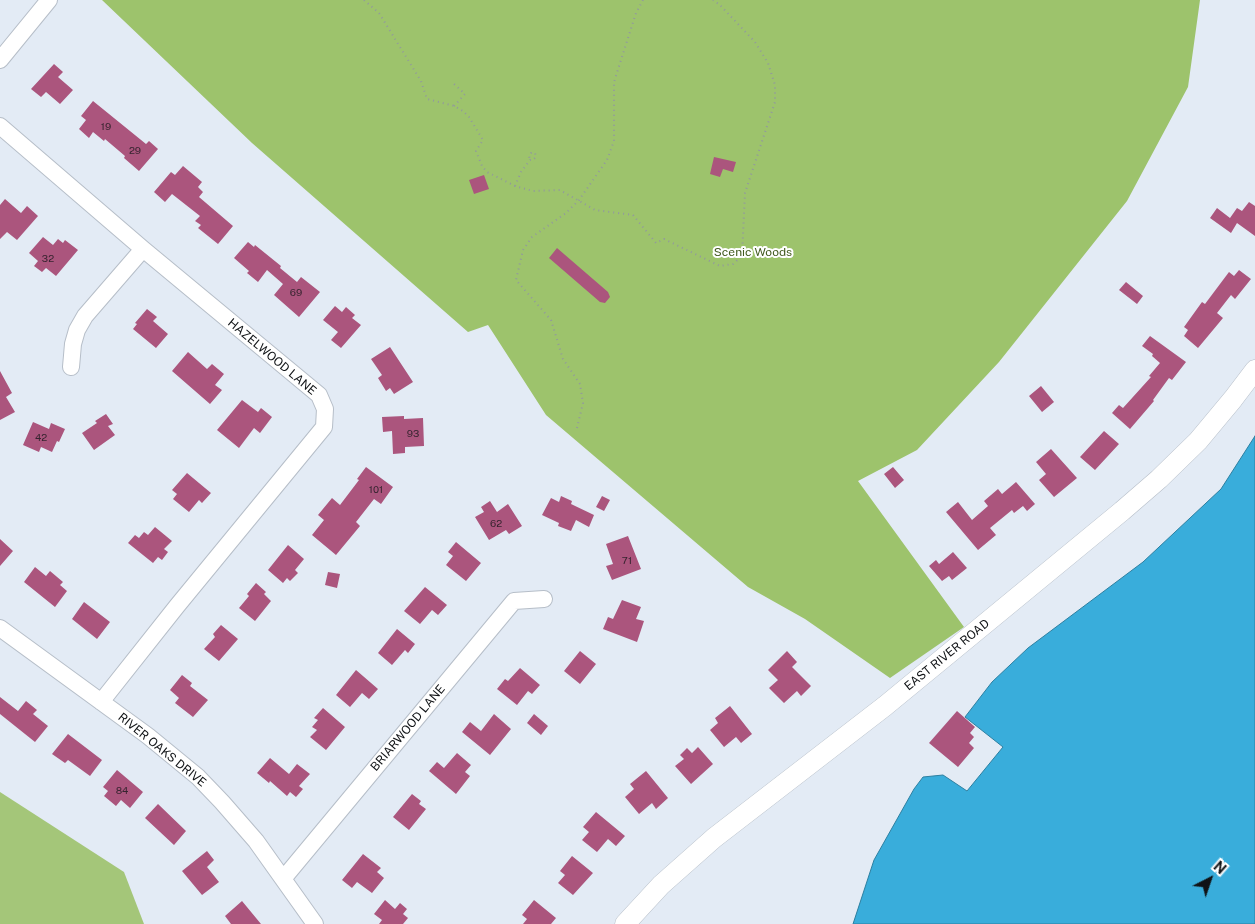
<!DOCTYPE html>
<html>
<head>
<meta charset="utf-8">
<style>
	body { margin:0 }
	#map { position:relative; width:1255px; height:924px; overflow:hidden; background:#e3ebf5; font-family:"Public Sans",sans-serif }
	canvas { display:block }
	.north { position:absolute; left:1185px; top:854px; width:50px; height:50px; -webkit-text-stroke:4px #fff; paint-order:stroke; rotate:41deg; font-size:14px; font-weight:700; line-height:20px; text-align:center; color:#101316 }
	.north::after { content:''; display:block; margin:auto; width:18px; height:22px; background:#101316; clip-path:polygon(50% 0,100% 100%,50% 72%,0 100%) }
</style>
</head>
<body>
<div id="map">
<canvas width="1255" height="924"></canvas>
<div class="north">N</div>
</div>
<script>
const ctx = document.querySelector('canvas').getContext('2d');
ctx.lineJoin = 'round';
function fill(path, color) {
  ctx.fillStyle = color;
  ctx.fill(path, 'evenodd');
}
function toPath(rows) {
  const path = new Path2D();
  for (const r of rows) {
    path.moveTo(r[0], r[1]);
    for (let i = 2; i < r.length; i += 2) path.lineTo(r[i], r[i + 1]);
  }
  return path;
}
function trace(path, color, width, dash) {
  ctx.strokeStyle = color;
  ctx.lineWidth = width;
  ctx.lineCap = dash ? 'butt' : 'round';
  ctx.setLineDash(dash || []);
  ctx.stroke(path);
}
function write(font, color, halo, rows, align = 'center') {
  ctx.font = font + ' "Public Sans",sans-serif';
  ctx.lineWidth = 4;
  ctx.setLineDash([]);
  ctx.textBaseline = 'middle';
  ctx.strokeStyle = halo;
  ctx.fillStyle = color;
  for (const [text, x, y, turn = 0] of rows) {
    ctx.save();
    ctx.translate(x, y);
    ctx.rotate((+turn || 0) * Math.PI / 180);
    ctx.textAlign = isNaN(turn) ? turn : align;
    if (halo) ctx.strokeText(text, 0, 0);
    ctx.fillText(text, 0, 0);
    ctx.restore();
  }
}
fill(toPath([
	[0,792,124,872,144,924,0,924]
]), '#a4c679');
fill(toPath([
	[102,0,1200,0,1188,87,1127,201,999,362,917,450,858,481,964,627,890,678,805,619,748,587,546,415,488,325,468,332,252,143]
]), '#9dc36c');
const water = toPath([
	[1255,436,1255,924,853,924,874,860,914,789,923,777,943,775,967,791,1003,747,965,717,992,682,1028,648,1143,562,1221,489,1255,436]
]);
fill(water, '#39addb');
trace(water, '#2d7fa0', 1);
fill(toPath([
	[54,64,63,72,58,77,73,90,60,104,46,92,41,97,31,89],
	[93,101,146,144,149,141,158,149,139,171,124,158,125,156,105,139,104,141,93,132,89,138,79,129,86,120,81,116],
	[714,157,736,162,733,172,723,169,720,177,710,174],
	[183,166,202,182,198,187,203,192,199,197,233,226,218,244,198,228,201,225,195,221,200,216,172,194,165,202,154,192,171,172,175,175],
	[484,175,489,189,474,194,469,180],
	[5,199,21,213,27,206,38,216,17,240,7,232,0,239,0,205],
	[1249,202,1255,206,1255,236,1237,223,1231,233,1210,218,1217,208,1230,218,1237,208,1242,211],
	[43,237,53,245,58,239,63,243,65,240,78,250,56,276,46,268,42,272,34,266,38,261,29,253],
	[248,242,254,247,255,245,281,266,280,268,297,282,301,277,320,292,299,317,274,295,283,284,267,270,258,282,247,273,249,271,234,258],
	[557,248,608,292,610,297,605,303,600,302,549,258],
	[1239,270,1251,279,1235,299,1231,295,1217,313,1223,318,1198,348,1184,336,1188,330,1184,327,1202,302,1205,304,1229,272,1234,276],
	[1126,282,1143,296,1137,304,1119,290],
	[335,306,342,312,346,307,355,315,352,318,361,325,341,348,331,340,338,332,323,320],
	[147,309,157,317,153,321,168,334,156,348,133,329,137,324,135,323],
	[1150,336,1186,362,1172,380,1169,378,1153,400,1154,401,1130,429,1112,413,1119,405,1123,408,1151,377,1149,376,1160,363,1152,356,1153,354,1142,346],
	[390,347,413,382,394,394,390,388,386,391,378,378,382,375,371,359],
	[188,352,207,369,212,364,224,374,215,385,222,390,210,404,172,371],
	[0,371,12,393,6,397,15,412,0,420],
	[1041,386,1054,402,1042,412,1029,396],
	[242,400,258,412,261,408,272,417,260,433,254,428,239,448,217,430],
	[106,414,113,424,108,426,115,435,94,450,82,433,97,423,95,421],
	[404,416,404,419,423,418,424,446,405,447,405,453,393,454,392,431,383,432,382,417],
	[33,422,49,429,51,423,65,429,59,442,57,441,52,452,41,447,39,452,23,445],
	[1104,431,1119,444,1095,470,1080,457],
	[1051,449,1077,478,1054,497,1039,480,1046,474,1036,462],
	[366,467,393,487,381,504,374,499,356,522,360,526,336,555,312,535,324,520,318,515,332,498,340,505,359,480,357,479],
	[893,467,904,480,895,488,884,474],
	[187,473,211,493,202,503,199,500,189,512,173,499,177,494,172,490],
	[1016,482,1035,504,1027,511,1023,506,1014,513,1012,510,990,528,996,535,978,550,946,512,958,502,972,520,988,506,984,501,998,489,1002,494],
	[561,496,572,501,571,504,594,515,589,527,576,520,571,531,558,526,559,523,542,515,551,498,559,502],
	[602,496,610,500,604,511,596,507],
	[490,501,497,512,508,504,522,526,509,534,506,530,489,540,475,517,484,512,481,507],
	[155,527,172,541,164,549,168,552,162,560,158,557,153,563,128,543,135,535,139,538,144,532,148,535],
	[628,536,641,569,612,580,606,566,613,564,606,544],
	[0,539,13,551,0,566],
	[456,542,481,563,466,581,446,565,453,556,448,552],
	[288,545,304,559,295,570,298,573,290,581,287,578,283,583,268,570],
	[953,552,967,568,952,580,949,576,942,581,929,566,936,560,939,564],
	[35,567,46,576,50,571,63,582,60,585,67,591,55,607,24,582],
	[328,572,340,574,337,588,325,585],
	[256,583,266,592,264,594,271,601,255,621,239,608,249,596,247,594],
	[425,587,447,605,438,615,432,610,420,624,404,611],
	[622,600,641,607,636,619,644,621,637,642,603,629,608,617,613,619],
	[84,602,110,622,97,639,72,619],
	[221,625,238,639,219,661,204,649,215,637,213,634],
	[397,629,415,644,408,653,405,650,392,665,378,653],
	[580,651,596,664,580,684,564,671],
	[787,651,797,662,792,667,811,686,801,696,797,691,784,703,769,688,778,680,768,670],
	[520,668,540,685,532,694,528,691,517,705,497,689,505,679,508,681],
	[356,670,378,689,369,699,362,693,350,707,336,695],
	[182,675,192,683,190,686,208,700,193,717,175,703,179,698,170,690],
	[0,697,18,711,26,701,37,710,33,714,48,726,35,742,0,714],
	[730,706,752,734,741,743,736,737,724,747,710,730,718,723,715,718],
	[323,708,345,727,326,750,310,737,317,730,312,727,318,720,314,718],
	[957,711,975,727,970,733,974,737,969,743,974,748,958,767,929,743],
	[494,714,511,729,490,755,462,732,470,722,481,731],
	[534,714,548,726,541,735,527,723],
	[68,734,102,760,90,776,68,760,65,763,52,754],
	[698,747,713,764,691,784,675,766,684,759,680,755,687,748,692,753],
	[457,753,471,765,465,772,470,776,456,794,429,771,437,762,444,768],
	[270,758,289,774,297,764,310,774,299,786,303,789,296,797,290,792,287,796,270,781,269,783,257,773],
	[117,770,143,792,130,808,121,800,116,806,104,796,108,791,103,787],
	[646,771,668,798,656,809,652,803,639,814,625,797,634,789,630,784],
	[412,794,421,801,419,804,426,809,409,830,393,817],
	[158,804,186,831,174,845,145,818],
	[596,812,625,836,616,846,608,839,597,852,582,840,589,832,583,827],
	[207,851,214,860,207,867,219,882,202,895,182,871],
	[363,854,381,868,377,872,384,878,372,893,357,882,352,888,342,880],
	[572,856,593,873,573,895,558,883,565,875,560,871],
	[385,900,395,909,400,903,407,909,403,914,408,918,403,924,379,924,382,920,374,914],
	[534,900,556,918,551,924,523,924,527,919,522,915],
	[242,901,261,924,231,924,225,916]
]), '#ab557d');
const minor = toPath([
	[0,60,49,0],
	[0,126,143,249,319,395,325,409,324,427,177,606,101,702],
	[71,367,73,344,77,330,85,316,143,249],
	[0,628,148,736,198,777,222,802,256,841,315,924],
	[283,879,514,601,544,599]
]);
const major = toPath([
	[625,924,661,885,714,838,885,706,1122,511,1159,479,1198,441,1233,399,1255,370]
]);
trace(minor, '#b6bec8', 18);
trace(major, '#b6bec8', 21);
trace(toPath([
	[364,0,379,13,421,81,427,99,454,106,463,111,469,117,483,140,476,151,482,166,487,172,515,186,533,191,560,190,595,210,633,215,656,243,664,239,720,266,733,264,742,256,745,193,775,102,775,85,768,63,755,42,720,5,713,0],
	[454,106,465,94,454,84],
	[515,186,521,172,530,160,533,160,536,157,535,153,531,153,529,156,530,160],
	[577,428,583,403,580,384,563,359,551,320,516,280,523,250,532,237,566,213,579,200,607,160,614,141,614,82,636,13,643,0]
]), '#92989f', 2, [1, 4]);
trace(minor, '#fff', 16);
trace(major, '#fff', 20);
write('10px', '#372430', null, [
	["19",106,127],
	["29",135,151],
	["32",48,259],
	["69",296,293],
	["93",413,434],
	["42",41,438],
	["101",376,490],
	["62",496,524],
	["71",627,561],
	["84",122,791]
]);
write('12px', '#425a1e', '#fff', [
	["Scenic Woods",753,252]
]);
write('12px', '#101316', '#fff', [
	["HAZELWOOD LANE",272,357,40],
	["EAST RIVER ROAD",947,655,-39],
	["BRIARWOOD LANE",408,728,-50],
	["RIVER OAKS DRIVE",162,750,39]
]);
</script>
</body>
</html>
